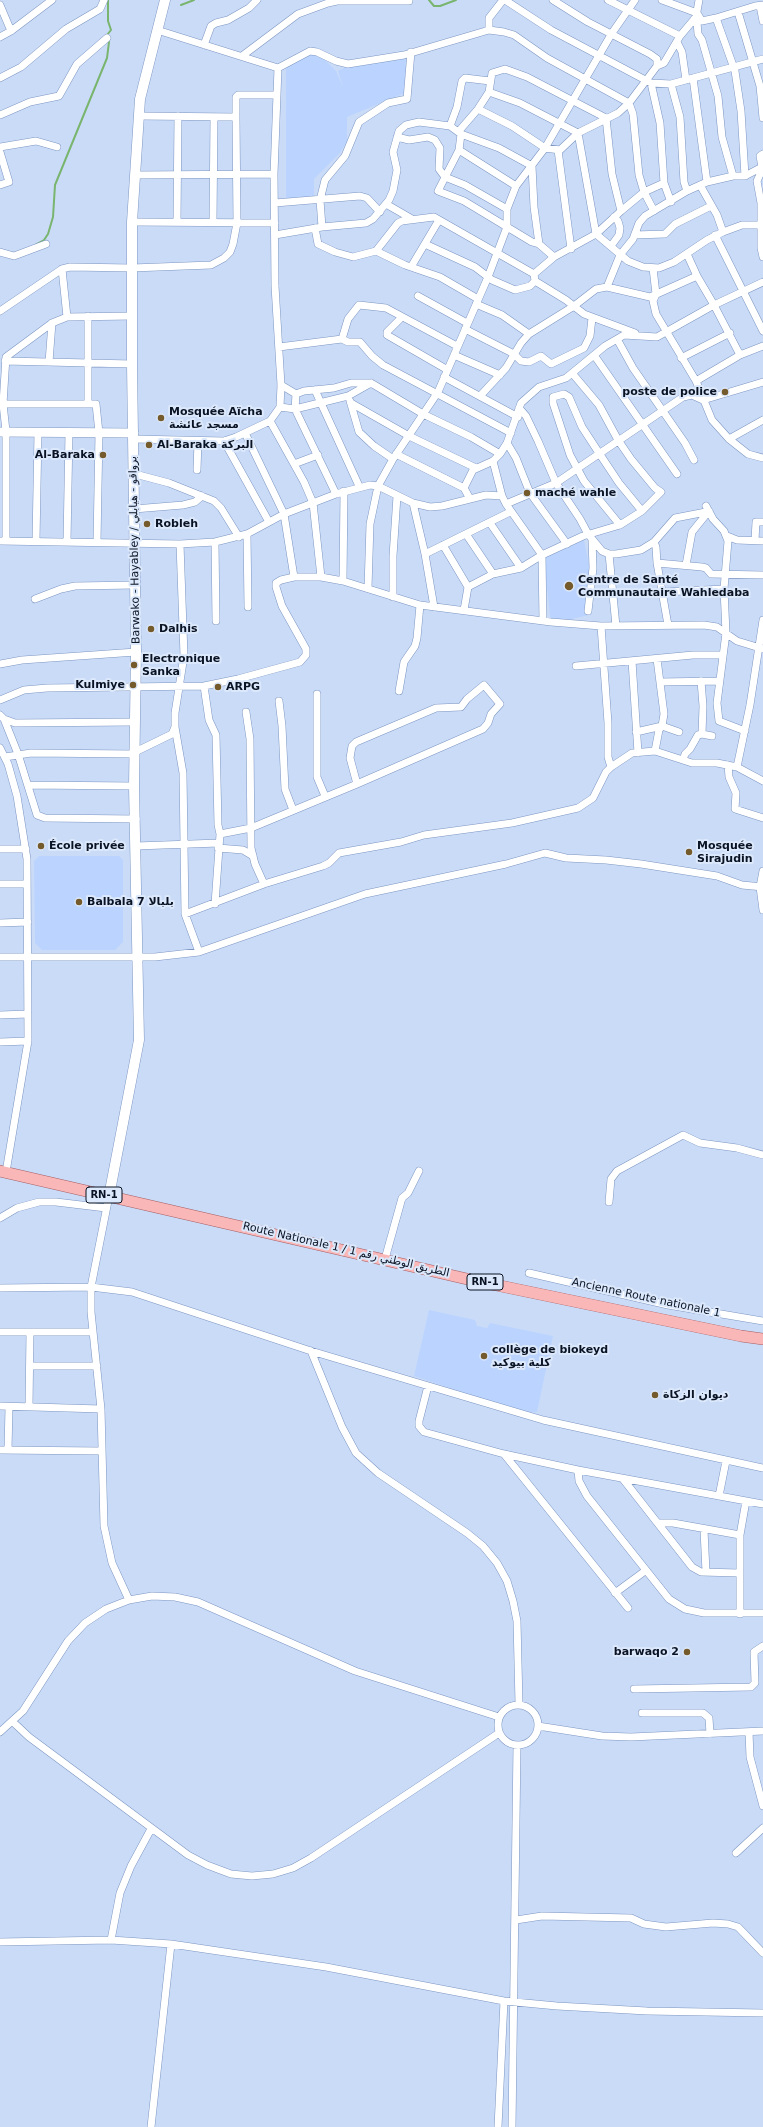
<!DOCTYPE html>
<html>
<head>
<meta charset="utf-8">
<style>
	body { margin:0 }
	canvas { display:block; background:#cadbf7 }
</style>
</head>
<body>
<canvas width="763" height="2127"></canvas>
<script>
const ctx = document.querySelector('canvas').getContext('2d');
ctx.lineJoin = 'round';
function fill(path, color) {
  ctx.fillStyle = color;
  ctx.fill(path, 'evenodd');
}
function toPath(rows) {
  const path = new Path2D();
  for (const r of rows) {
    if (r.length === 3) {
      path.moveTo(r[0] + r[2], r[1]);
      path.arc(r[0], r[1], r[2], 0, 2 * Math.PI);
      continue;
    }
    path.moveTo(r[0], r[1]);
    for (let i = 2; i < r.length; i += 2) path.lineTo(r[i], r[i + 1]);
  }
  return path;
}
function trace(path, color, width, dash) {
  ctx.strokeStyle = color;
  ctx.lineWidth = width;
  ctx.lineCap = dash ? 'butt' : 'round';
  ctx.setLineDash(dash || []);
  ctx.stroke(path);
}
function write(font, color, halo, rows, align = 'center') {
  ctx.font = font + ' "DejaVu Sans",Vazirmatn,sans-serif';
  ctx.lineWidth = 4;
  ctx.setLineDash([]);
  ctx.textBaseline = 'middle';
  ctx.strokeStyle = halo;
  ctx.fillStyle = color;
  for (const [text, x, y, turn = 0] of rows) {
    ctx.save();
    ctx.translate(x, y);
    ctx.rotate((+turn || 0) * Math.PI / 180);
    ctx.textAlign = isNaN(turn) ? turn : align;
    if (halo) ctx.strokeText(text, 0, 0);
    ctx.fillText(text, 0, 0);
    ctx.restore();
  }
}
fill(toPath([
	[311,54,322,57,336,71,343,87,338,71,351,64,406,55,405,93,347,117,347,141,340,153,314,179,314,198,286,198,286,67],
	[584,540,591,575,589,615,551,624,544,558],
	[39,856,119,856,123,860,123,942,115,950,42,950,35,943,34,861],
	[429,1310,475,1320,477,1326,487,1328,490,1323,553,1336,537,1412,521,1412,414,1376]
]), '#bbd4ff');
trace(toPath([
	[429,0,434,6,440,6,456,0],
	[181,5,194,0],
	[35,245,44,240,48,234,53,217,55,185,107,58,109,42,107,35,111,30,108,21,108,0]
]), '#79b56e', 2);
const minor = toPath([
	[505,0,551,30,651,83],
	[553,0,588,22,650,54,657,59,657,66],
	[608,0,680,36],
	[662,0,697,13,702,21,716,18,735,71,741,111,745,176],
	[0,5,11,31],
	[760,6,763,21],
	[738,12,760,86,763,118],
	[716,18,755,6,763,5],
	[694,19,697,22,698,34,702,40,718,96,722,137,733,176],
	[489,30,489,18,503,0],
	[0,37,11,31,52,0],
	[677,42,682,52,686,80],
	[204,45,211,26,216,23,228,20,249,8,257,0],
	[242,56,298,14,328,3,337,1,409,1],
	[278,68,310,51,317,52,336,61,348,64,404,55,489,30,504,32,514,35,547,58,629,103,633,114,639,175,644,192,654,211],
	[0,78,21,67,66,29,100,9,104,0],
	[693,78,707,182],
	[671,84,680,117,684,182,687,191,707,182,733,176,745,176,762,167,760,156,763,154],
	[489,92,520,103,578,133,596,234,628,261,643,267,659,268,674,262,707,240,723,232,742,225,761,225],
	[478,109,512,126,545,148,560,150,578,133,618,113,629,103,657,66,664,63,680,36,696,17,699,0],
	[0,115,30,102,59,96,77,64,107,38],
	[236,117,236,97,238,95,276,95],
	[450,126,457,107,462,81,465,78,490,81],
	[461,134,459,150,516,186],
	[397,137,409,140,428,137,435,140,440,148,439,169,445,177,465,185,507,209],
	[0,147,36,141,57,147],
	[459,150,438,191,464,201,532,242,539,244,554,257,596,234,621,211,612,174,606,118,527,77,505,69,492,73,489,92,478,109,459,131],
	[558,150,571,249],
	[0,152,9,182,0,185],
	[763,168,757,181,761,203,761,248,763,257],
	[136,175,274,174],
	[664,183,671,202],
	[700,185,717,215,723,232],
	[275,203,360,196,367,198,380,212],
	[386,204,412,219],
	[621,211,644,192,664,183,660,123,651,83,671,84,763,59],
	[132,222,275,223],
	[177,222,178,116],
	[213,222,214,117],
	[322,227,320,200,325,180,345,156,359,122,388,103,407,99,411,52],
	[315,228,318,244,335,252,353,257,376,251,398,223,402,221,434,217,534,274],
	[275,235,322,227,366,223,373,219,389,200,393,191,397,170,393,152,399,131,406,125,419,122,450,126,461,134,499,148,532,166,534,207,539,244],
	[635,235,665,234,675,224,711,206],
	[715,235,763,331],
	[425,244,475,267,492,280,515,290,530,286,535,281,534,274],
	[611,246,619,235,620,228,618,221,614,217],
	[376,251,405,265,440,277,478,299],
	[0,252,14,256,46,244],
	[687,254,697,276,714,305,740,355,696,381],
	[411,267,439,220],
	[653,268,656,294,653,301,656,314,696,381,712,420,729,439,748,454,763,458],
	[62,269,67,317],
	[534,274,554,257],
	[535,281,566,300,584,314,635,333],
	[607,287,620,255,633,239,639,223,645,216,687,191],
	[418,296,467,323],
	[476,304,502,315,529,334],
	[0,311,62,269,70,267,132,268,211,265,224,258,230,252,233,244,237,223,236,117,139,116],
	[402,317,387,332,387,335,446,369],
	[465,329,514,354,521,361,529,362,541,356,551,364,584,348,590,336,592,318],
	[342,339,348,319,359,305,386,308,457,346],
	[617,339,633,368,685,443,694,460],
	[279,347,342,339,348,342,360,342,372,356,383,365,511,433],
	[454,355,500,375],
	[594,355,677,474],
	[740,355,763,346],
	[681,358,730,333],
	[5,361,132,364],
	[49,362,52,323],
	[444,377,518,417],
	[281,385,296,394],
	[315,390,359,486],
	[480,396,506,368,521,343,529,334,574,306,596,289,607,287,650,297,697,276],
	[703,400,763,382],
	[350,401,359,432,374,446,393,459],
	[88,403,88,316],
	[351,403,409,436,476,468],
	[3,404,96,404,99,433,97,542],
	[280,407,295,409,296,394,304,391,334,388,351,383,371,383,423,414,471,437,500,454],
	[519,408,526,416,538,441,556,483,580,519,588,534,602,551,609,554,616,554,641,550,654,542,675,518,706,512],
	[270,421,304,482,313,503,321,577],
	[245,433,284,514,294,577],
	[134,439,224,441,236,437,270,421,280,407,281,385,275,286,274,174,278,68,157,30],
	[729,439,763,420],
	[224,441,269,522],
	[507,443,516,458,530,493,567,544],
	[396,454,464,488,470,499],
	[493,461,502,496,506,504,542,555,543,621],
	[294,464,318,455],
	[197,470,198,441],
	[135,474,169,483,214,501,221,508,239,537],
	[464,488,473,470,493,461,500,454,507,443,521,403,539,387,566,378,605,346,624,335,657,337,714,305,763,282],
	[336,494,295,409,348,396,371,383],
	[413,503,425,554,434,607],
	[506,504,556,483,683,397,692,395,703,400],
	[706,506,713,519,724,531,728,541,724,589,726,633,717,703,719,721,745,731],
	[134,509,183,505,195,502,202,496],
	[490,523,521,568],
	[620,525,584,481,570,455,553,403,553,397,564,394,569,397,582,427,599,453,619,483,642,511],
	[247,534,248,607],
	[466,534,493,574],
	[727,536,737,540,763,541],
	[755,540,756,522,763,522],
	[0,541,180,544,215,542,247,534,284,514,336,494,370,485,378,486,413,503,430,507,442,506,486,495,502,496],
	[6,541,6,431,3,404,6,357,52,323,67,317,133,316],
	[36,541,38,432],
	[67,542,69,432],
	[215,542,216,621],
	[654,542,656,547,657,563,668,625],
	[180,544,184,656,175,713,175,727,183,773,185,914,199,952],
	[443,545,468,587,464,610],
	[425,554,510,512],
	[609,554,616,626],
	[657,563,702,567,706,568,711,574,763,575],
	[686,565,692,532,709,511],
	[343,581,344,491],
	[468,587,493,574,521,568,542,555,583,536,620,525,642,511,661,492,655,488,631,459,618,440,599,405,572,373],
	[368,588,370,524,378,486,393,459,438,392,488,277,507,227,507,209,516,186,545,148,612,33,635,0],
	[664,592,724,589],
	[393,597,393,556,397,496],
	[35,599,61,589,75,586,135,585],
	[588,611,593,568,592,540],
	[601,626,608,723,608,757,611,767],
	[632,661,638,753],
	[0,664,22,660,136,652],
	[576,666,693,655,722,655],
	[701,681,703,706,702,734],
	[660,682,719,681],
	[204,686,209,720,216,735,218,825,220,834,215,904],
	[399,691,404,662,415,646,417,638,420,605],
	[317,694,317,777,325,796],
	[0,700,24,690,47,688,204,686,238,679,300,662,306,655,306,649,282,606,276,587,276,583,281,580,294,577,321,577,343,581,420,605,551,622,601,626,704,625,717,627,737,641,763,649],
	[279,701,282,726,285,789,293,810],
	[246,712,250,739,251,848,255,864,264,884],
	[0,715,4,719,15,723,135,722],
	[4,719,18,754,37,815,45,818,136,819],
	[636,732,662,726,679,732],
	[0,748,8,764,17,796,27,859,28,1041,6,1172],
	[655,751,659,730,662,726,664,714,657,659],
	[135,752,172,734,175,727],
	[5,757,31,753,135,754],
	[683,760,685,754,690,749,698,735,702,734,712,736],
	[728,765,729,777,736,793,735,809,763,818],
	[737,767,750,705,763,620],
	[28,785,134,786],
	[220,834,251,828,357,784,483,729,488,723,491,714,500,704,484,685,467,699,461,707,436,708,356,742,352,746,350,758,357,784],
	[136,846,219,843],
	[218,848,243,850,253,856],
	[0,849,26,849],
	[763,871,760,887,763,910],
	[0,884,27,884],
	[185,914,264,884,323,866,329,863,339,853,401,842,424,835,512,823,578,808,593,798,606,772,611,767,632,753,655,751,692,763,717,763,737,767,763,781],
	[0,923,28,922],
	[0,957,155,957,199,952,365,894,506,864,545,853,566,858,606,860,641,864,717,876,742,885,763,887],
	[0,1015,28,1014],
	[0,1042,28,1041],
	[109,1196,91,1287,91,1312,101,1409,104,1526,112,1563,129,1600],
	[609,1202,611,1179,617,1171,683,1135,700,1143,737,1148,763,1155],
	[0,1218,17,1208,39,1202,56,1202,106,1208],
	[385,1259,402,1198,408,1193,419,1171],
	[529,1273,668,1305,763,1321],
	[0,1288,91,1287,132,1292,311,1351,543,1420,763,1468],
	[0,1332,93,1332],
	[311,1351,342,1427,356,1453,378,1473,467,1533,483,1546,497,1563,507,1581,513,1601,517,1621,519,1704],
	[30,1366,97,1366],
	[428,1386,419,1421,419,1426,424,1432,504,1454,578,1470,763,1504],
	[0,1406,101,1409],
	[29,1407,30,1332],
	[0,1450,102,1451],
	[8,1450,9,1407],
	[504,1454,628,1608],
	[578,1470,579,1481,587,1496,669,1599,685,1609,704,1613,763,1613],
	[623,1479,692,1567,701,1572,739,1573],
	[719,1496,726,1461],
	[658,1523,673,1523,740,1535],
	[704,1530,706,1572],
	[615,1593,645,1571],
	[740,1614,740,1535,746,1501],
	[634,1689,751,1687,755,1683,754,1652,763,1646],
	[518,1725,20],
	[642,1713,703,1713,709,1718,710,1734],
	[13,1722,29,1737,188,1855,207,1865,231,1874,252,1876,273,1874,293,1868,311,1858,499,1733],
	[538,1726,602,1736,631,1737,763,1731],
	[0,1732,23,1711,68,1641,85,1623,106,1609,129,1600,152,1596,175,1597,198,1602,355,1671,499,1717],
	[749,1732,750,1757,763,1806],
	[736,1853,763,1828],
	[516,1920,542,1916,631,1918,644,1924,666,1927,713,1923,728,1924,738,1927,763,1953],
	[111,1940,120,1893,131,1866,151,1829],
	[0,1942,111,1940,171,1944,326,1967,504,2001,557,2006,647,2011,763,2013],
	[151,2127,171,1944],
	[498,2127,504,2001],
	[512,2127,517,1745]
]);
const tertiary = toPath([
	[0,432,134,433]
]);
const secondary = toPath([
	[109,1196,139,1040,134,786,136,652,132,364,132,222,140,99,165,0]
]);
const primary = toPath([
	[0,1171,467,1279,741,1336,763,1339]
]);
trace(minor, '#7c96c2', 8);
trace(tertiary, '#7c96c2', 10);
trace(secondary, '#7c96c2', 11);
trace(primary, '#a35e64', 12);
trace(minor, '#fff', 7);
trace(tertiary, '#fff', 9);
trace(secondary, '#fff', 10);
trace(primary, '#fab7b7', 11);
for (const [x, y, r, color] of [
	[725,392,4,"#755b2c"],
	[161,418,4,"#755b2c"],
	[149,445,4,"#755b2c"],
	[103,455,4,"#755b2c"],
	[527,493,4,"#755b2c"],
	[147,524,4,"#755b2c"],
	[569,586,5,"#755b2c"],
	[151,629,4,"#755b2c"],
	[134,665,4,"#755b2c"],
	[133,685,4,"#755b2c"],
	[218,687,4,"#755b2c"],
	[41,846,4,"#755b2c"],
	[689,852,4,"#755b2c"],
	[79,902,4,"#755b2c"],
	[484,1356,4,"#755b2c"],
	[655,1395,4,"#755b2c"],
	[687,1652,4,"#755b2c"]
]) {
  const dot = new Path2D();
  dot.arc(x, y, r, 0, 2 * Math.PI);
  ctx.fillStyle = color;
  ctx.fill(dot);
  trace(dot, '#dce8fb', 1.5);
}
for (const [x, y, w] of [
	[104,1195,36],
	[485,1282,36]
]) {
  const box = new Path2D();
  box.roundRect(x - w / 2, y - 8, w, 16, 3);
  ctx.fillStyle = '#dce8fb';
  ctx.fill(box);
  trace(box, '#091323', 1);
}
write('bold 10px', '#091323', null, [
	["RN-1",104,1195],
	["RN-1",485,1282]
]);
write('bold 11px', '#091323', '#dce8fb', [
	["poste de police",717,392,"right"],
	["Mosquée Aïcha",169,412],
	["مسجد عائشة",169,425],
	["Al-Baraka البركة",157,445],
	["Al-Baraka",95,455,"right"],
	["maché wahle",535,493],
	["Robleh",155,524],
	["Centre de Santé",578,580],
	["Communautaire Wahledaba",578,593],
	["Dalhis",159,629],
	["Electronique",142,659],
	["Sanka",142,672],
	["Kulmiye",125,685,"right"],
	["ARPG",226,687],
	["École privée",49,846],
	["Mosquée",697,846],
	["Sirajudin",697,859],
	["Balbala 7 بلبالا",87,902],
	["collège de biokeyd",492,1350],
	["كلية بيوكيد",492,1363],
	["ديوان الزكاة",663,1395],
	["barwaqo 2",679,1652,"right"]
], 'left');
write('11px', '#091323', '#dce8fb', [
	["Barwako - Hayabley / برواقو - هيابلي",135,550,-91],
	["Route Nationale 1 / الطريق الوطني رقم 1",346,1250,13],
	["Ancienne Route nationale 1",646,1298,12]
]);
</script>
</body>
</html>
